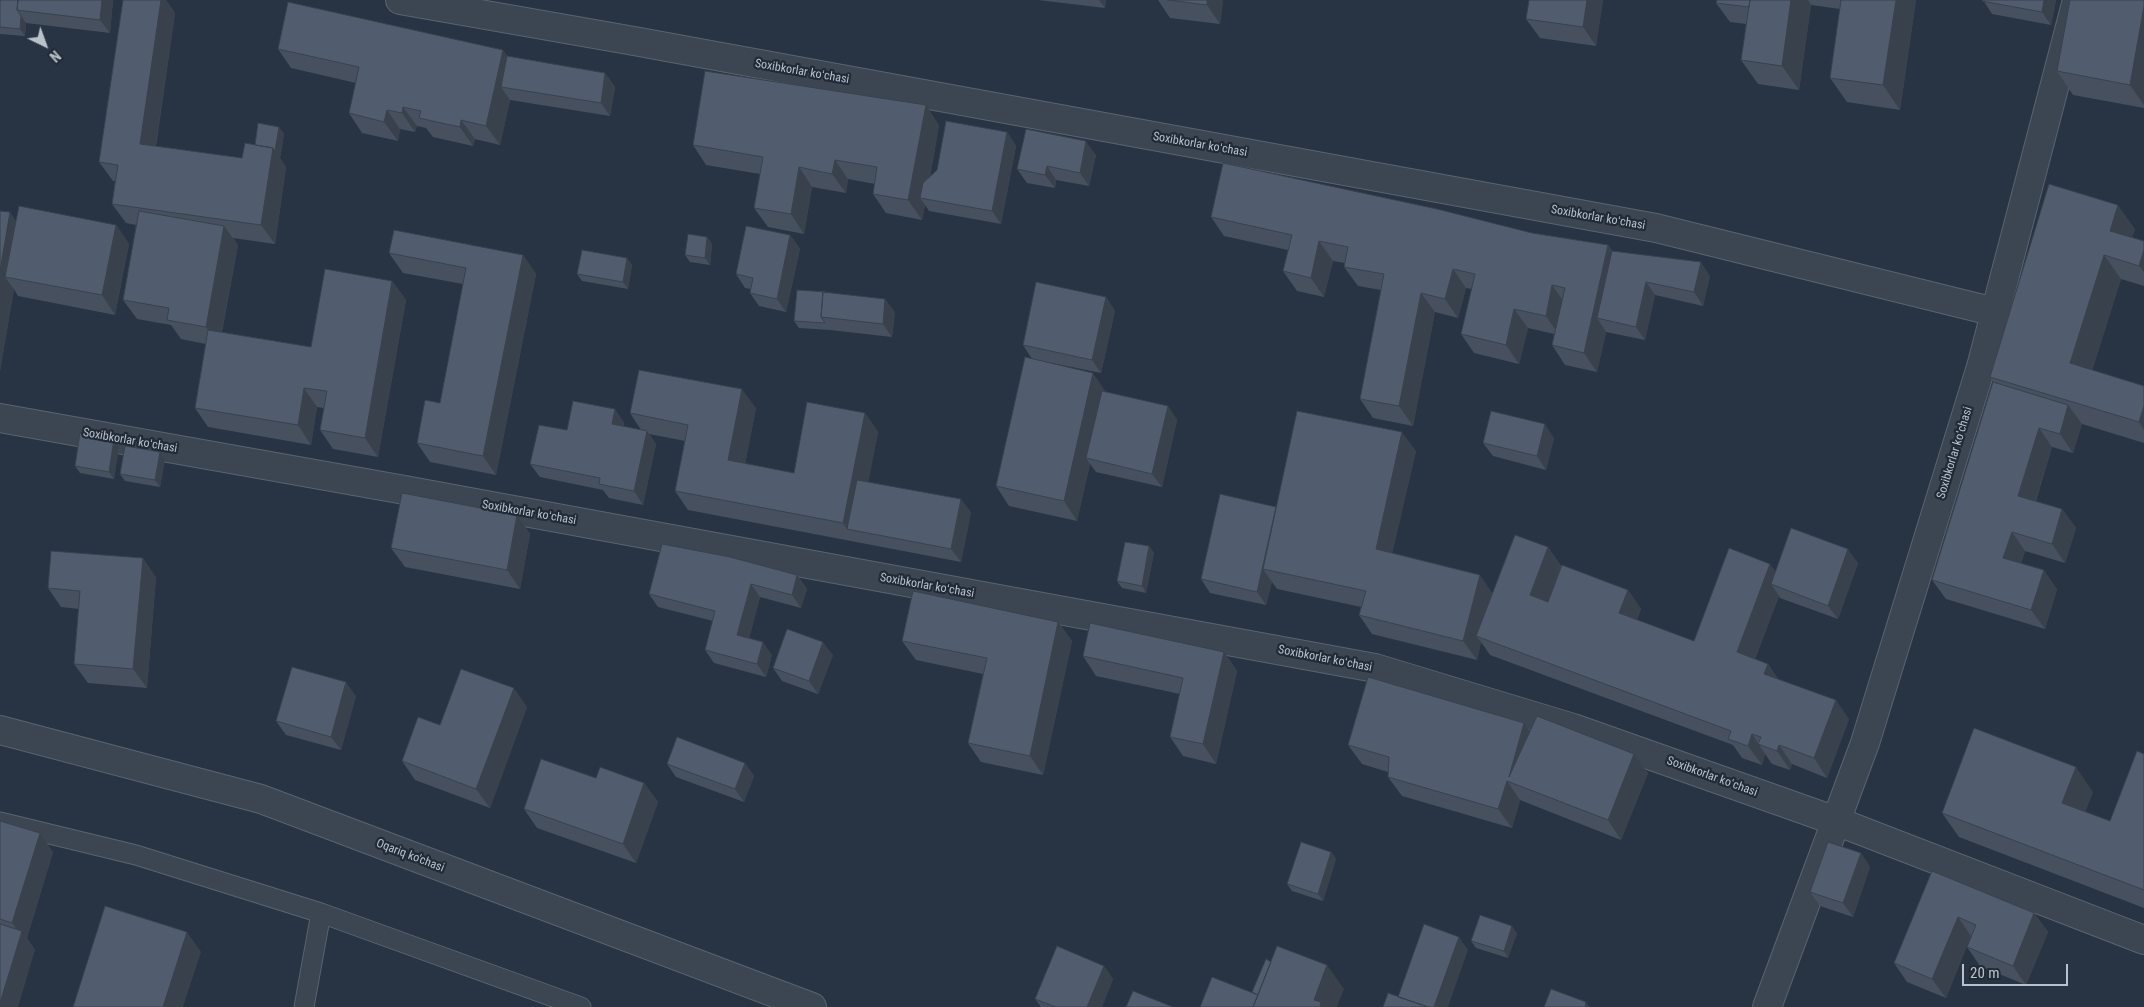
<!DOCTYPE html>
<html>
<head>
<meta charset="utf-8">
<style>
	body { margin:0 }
	#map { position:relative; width:2144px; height:1007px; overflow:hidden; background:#283443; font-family:"Roboto Condensed",sans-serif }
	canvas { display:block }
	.north { position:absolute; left:20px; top:20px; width:50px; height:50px; -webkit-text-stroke:4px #212b38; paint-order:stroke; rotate:138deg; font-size:14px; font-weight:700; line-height:20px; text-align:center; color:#b9c1cc }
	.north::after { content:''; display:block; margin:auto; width:18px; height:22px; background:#b9c1cc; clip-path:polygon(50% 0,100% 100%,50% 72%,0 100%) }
	.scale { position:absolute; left:1962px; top:964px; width:106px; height:22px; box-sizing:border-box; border:2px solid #b9c1cc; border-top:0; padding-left:6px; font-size:15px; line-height:18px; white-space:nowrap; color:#b9c1cc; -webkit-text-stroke:4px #212b38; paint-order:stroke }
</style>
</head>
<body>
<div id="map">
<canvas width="2144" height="1007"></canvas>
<div class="north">N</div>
<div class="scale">20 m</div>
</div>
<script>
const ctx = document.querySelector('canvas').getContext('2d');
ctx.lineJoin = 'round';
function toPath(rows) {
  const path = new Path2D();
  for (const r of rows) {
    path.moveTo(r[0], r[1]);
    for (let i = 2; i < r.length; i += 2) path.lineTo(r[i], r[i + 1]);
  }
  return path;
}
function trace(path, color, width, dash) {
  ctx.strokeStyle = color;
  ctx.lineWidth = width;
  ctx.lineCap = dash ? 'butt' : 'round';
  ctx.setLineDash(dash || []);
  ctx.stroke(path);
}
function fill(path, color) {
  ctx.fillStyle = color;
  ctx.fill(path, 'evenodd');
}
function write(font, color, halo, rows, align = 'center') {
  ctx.font = font + ' "Roboto Condensed",sans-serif';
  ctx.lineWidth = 4.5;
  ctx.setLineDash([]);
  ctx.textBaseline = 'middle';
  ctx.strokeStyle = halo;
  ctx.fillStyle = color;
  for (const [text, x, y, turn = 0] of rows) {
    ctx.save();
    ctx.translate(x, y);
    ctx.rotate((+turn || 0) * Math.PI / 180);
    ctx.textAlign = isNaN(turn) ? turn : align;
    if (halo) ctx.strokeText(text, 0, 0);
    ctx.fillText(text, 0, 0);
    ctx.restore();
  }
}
const lane = toPath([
	[0,822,136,855,321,913,581,1007],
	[304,1007,321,913]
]);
const street = toPath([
	[400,0,634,41,1656,228,1995,312],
	[0,418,399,489,1375,668,1573,728,1836,821,2144,940],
	[0,730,261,799,812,1007],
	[1767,1007,1865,743,1981,367,2077,0]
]);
trace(lane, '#5a6470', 21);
trace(street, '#5a6470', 30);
trace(lane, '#3c4652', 19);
trace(street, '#3c4652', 28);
fill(toPath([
	[0,0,113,0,110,33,26,23,25,36,0,34],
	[123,0,166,0,175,13,156,146,242,158,255,145,279,127,284,134,280,158,286,167,275,244,233,238,238,245,222,332,311,347,392,281,406,300,378,457,333,449,320,430,324,408,317,407,311,445,208,427,195,408,206,344,181,339,171,325,137,319,123,300,136,225,126,223,112,204,115,181,113,181,99,162],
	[1038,0,1106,0,1105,8],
	[1158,0,1223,0,1220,24,1170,18],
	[1603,0,1596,46,1540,38,1526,19],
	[1717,0,1916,0,1900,110,1847,102,1830,78,1840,9,1811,5,1799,90,1758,84,1741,60,1746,24,1730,22,1716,3],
	[1983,0,2056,0,2051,25,1992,14],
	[2144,0,2144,108,2073,95,2057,71],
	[278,49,507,56,605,73,615,87,610,116,510,100,500,145,475,139,473,146,433,137,426,128,417,126,415,132,400,129,398,141,362,133,349,113,356,83,291,68],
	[939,125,930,177,1007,132,1016,146,1001,224,929,211,925,205,922,220,886,213,873,194,875,184,848,179,846,193,812,187,804,234,768,227,754,208,760,174,706,165,693,145],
	[1096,155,1089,186,1056,180,1055,188,1027,183,1017,169],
	[2049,184,2135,229,2132,237,2144,241,2144,286,2121,279,2092,370,2144,386,2144,443,2082,424,2073,453,2052,447,2036,501,2062,509,2076,528,2065,563,2025,551,2021,563,2057,589,2045,629,1946,599,1932,580,1993,382,1990,377],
	[0,211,16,221,116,225,129,244,115,315,18,296,14,289,0,371],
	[1211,217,1532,233,1608,245,1612,251,1710,276,1703,306,1655,295,1645,340,1606,332,1597,372,1565,365,1552,345,1554,334,1528,328,1519,364,1474,353,1461,334,1472,289,1466,288,1458,318,1435,312,1413,426,1373,418,1360,399,1381,290,1358,286,1344,267,1345,263,1333,261,1324,297,1297,291,1283,271,1288,250,1224,236],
	[790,235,800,249,786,312,759,306,750,293,751,289,745,288,736,274],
	[707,237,712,244,710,265,690,262,685,255],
	[389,253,523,255,536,274,496,475,430,462,417,443,440,403,463,284,403,273],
	[627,258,632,265,628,289,582,281,577,274],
	[827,292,828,293,895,312,892,337,830,330,799,328,794,321],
	[1106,297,1115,311,1101,373,1032,359,1023,345],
	[1106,392,1168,406,1177,420,1162,487,1096,472,1090,464,1077,521,1009,506,996,486],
	[756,408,745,464,794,473,865,413,878,432,868,482,971,512,961,562,688,510,675,491,685,441,649,434,656,444,643,505,609,498,603,490,540,477,530,464,567,430,624,422,624,426,641,430,630,413],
	[1554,438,1546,470,1493,456,1483,443],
	[114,439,119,446,114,479,80,473,75,466],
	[1416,451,1392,553,1493,593,1548,547,1561,566,1628,590,1641,609,1637,620,1694,641,1775,571,1858,563,1838,619,1780,598,1779,596,1755,659,1768,664,1778,679,1849,719,1827,778,1792,764,1790,770,1772,764,1765,754,1762,765,1742,758,1733,745,1490,655,1481,642,1477,660,1372,634,1359,615,1361,607,1277,589,1272,582,1266,605,1210,593,1201,579,1276,507],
	[160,452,165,459,160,487,125,481,120,474],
	[517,515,530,534,520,589,405,567,391,548],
	[1149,546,1154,553,1146,593,1122,588,1117,581],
	[797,575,807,589,801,608,760,597,749,638,772,655,766,677,714,663,705,650,713,621,658,607,649,594],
	[156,577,147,688,88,683,74,664,79,609,61,607,48,588],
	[1058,622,1072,641,1043,775,981,762,968,743,983,674,916,660,902,641],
	[1224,652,1237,671,1216,764,1183,756,1170,737,1180,694,1096,676,1083,656],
	[833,655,818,694,782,681,773,668],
	[356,696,341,750,286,735,276,721],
	[527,707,490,808,415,780,402,761,440,725],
	[1524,723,1530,731,1648,773,1621,840,1520,800,1512,828,1402,796,1388,777,1388,772,1362,764,1348,745],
	[2144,754,2144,908,1959,837,1942,813,2093,792,2085,812,2110,821],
	[745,763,754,776,744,802,676,777,667,764],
	[596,778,644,783,658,802,636,863,537,828,524,809],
	[0,821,53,852,27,938,35,950,0,1007],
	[1331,852,1336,859,1323,901,1292,891,1287,884],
	[1861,853,1870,867,1853,917,1820,906,1810,892],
	[1932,871,2034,913,2048,932,2026,985,1980,966,1967,947,1971,936,1946,998,1907,982,1894,963],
	[1517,933,1508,958,1476,948,1471,941],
	[1104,966,1113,979,1102,1007,1041,1007,1035,999]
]), '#46505f');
fill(toPath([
	[102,0,113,0,110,33,100,20],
	[161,0,166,0,175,13,153,163,140,144],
	[1099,0,1106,0,1105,8],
	[1207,0,1223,0,1220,24,1207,5],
	[1587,0,1603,0,1596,46,1583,27],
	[1791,0,1808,0,1811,5,1799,90,1782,66],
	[1896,0,1916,0,1900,110,1883,85],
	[2044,0,2056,0,2051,25,2042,12],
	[2144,6,2144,105,2130,85],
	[21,16,26,23,25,36,20,29],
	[503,50,517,69,501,87,510,100,500,145,486,126],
	[605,73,615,87,610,116,601,103],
	[926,105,939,125,926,199,920,198,925,205,922,220,908,200],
	[403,107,417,126,415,132,402,113],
	[387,110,400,129,398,141,384,122],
	[461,120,475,139,473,146,460,127],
	[279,127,284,134,280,158,286,167,275,244,261,225,273,148],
	[1007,132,1016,146,1001,224,992,211],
	[1086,141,1096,155,1089,186,1080,173],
	[835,160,848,179,846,193,832,174],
	[1047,166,1056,180,1055,188,1045,175],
	[799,167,812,187,804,234,791,214],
	[2118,205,2135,229,2127,255,2110,231],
	[10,212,23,231,5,277,14,289,0,371,0,271],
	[116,225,129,244,115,315,102,295],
	[224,226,238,245,219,346,206,327],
	[790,235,800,249,786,312,777,299],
	[707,237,712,244,710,265,705,258],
	[1319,241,1333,261,1324,297,1311,278],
	[1608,245,1622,264,1597,318,1606,332,1597,372,1584,353],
	[2144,250,2144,272,2139,266],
	[523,255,536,274,496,475,483,456],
	[2104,255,2121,279,2087,388,2070,363],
	[627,258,632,265,628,289,623,282],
	[1701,262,1710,276,1703,306,1694,292],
	[1453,269,1466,288,1458,318,1445,299],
	[392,281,406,300,378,457,365,438],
	[1646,282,1655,295,1645,340,1636,327],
	[1552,285,1566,305,1559,335,1546,316],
	[1421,293,1435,312,1413,426,1399,406],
	[1106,297,1115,311,1101,373,1092,360],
	[885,299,895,312,892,337,883,324],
	[1514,309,1528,328,1519,364,1506,345],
	[1093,373,1106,392,1086,458,1090,464,1077,521,1064,501],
	[304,388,317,407,311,445,298,425],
	[742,389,756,408,742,480,728,460],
	[2068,405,2082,424,2073,453,2060,434],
	[1168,406,1177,420,1162,487,1152,474],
	[2144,406,2144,430,2139,422],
	[615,409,624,422,622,437,612,424],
	[865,413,878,432,859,531,847,529,843,523],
	[1545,424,1554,438,1546,470,1537,456],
	[2039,428,2052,447,2031,515,2018,496],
	[647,431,656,444,643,505,634,491],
	[1402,432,1416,451,1389,568,1376,549],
	[114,439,119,446,114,479,109,472],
	[160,452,165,459,160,487,155,480],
	[961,499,971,512,961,562,951,549],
	[1276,507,1263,569,1272,582,1266,605,1257,592],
	[2062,509,2076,528,2065,563,2052,544],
	[517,515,530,534,520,589,507,570],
	[2012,532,2025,551,2017,577,2003,558],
	[1149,546,1154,553,1146,593,1142,586],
	[1548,547,1561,566,1543,615,1530,595],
	[1848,549,1858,563,1838,619,1828,606],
	[143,558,156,577,147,688,133,669],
	[1770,564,1784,583,1771,584,1779,596,1750,671,1737,652],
	[2044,570,2057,589,2045,629,2031,610],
	[797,575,807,589,801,608,792,595],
	[1480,575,1493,594,1476,636,1481,642,1477,660,1463,641],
	[751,584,760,597,747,648,737,635],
	[1628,590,1641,609,1632,632,1619,613],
	[1058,622,1072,641,1043,775,1030,756],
	[763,642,772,655,766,677,757,664],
	[823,642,833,655,818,694,809,681],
	[1224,652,1237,671,1216,764,1203,744],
	[1768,664,1781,683,1764,674],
	[346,682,356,696,341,750,331,737],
	[514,688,527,707,490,808,476,789],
	[1836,700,1849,719,1827,778,1814,758],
	[1524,723,1537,742,1509,777],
	[1752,734,1765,754,1762,765,1748,746],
	[1779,745,1792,764,1790,770,1777,751],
	[1634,754,1648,773,1621,840,1608,820],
	[745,763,754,776,744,802,735,789],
	[2076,767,2093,792,2079,827,2062,803],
	[1507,781,1520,800,1512,828,1498,809],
	[644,783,658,802,636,863,623,844],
	[40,833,53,852,27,938,35,950,18,1007,0,1007,0,1003,21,935,12,923],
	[1331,852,1336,859,1323,901,1318,894],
	[1861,853,1870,867,1853,917,1843,903],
	[2034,913,2048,932,2026,985,2013,966],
	[1958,917,1971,936,1946,998,1932,979],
	[1512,926,1517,933,1508,958,1504,951],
	[187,932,201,952,183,1007,163,1007],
	[1459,937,1468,950,1448,1007,1434,1007],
	[1327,965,1344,989,1337,1007,1319,1007,1314,1000],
	[1104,966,1113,979,1102,1007,1087,1007],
	[1586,1002,1590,1007,1585,1007]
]), '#39414d');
const building = toPath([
	[0,0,18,0,17,10,21,16,20,29,0,27,0,0],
	[18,0,102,0,100,20,17,10,18,0],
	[123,0,161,0,140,144,242,158,245,143,273,148,261,225,112,204,118,165,99,162,123,0],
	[1168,0,1207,0,1207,5,1168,0],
	[1529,0,1587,0,1583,27,1526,19,1529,0],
	[1717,0,1750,0,1749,7,1716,3,1717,0],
	[1750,0,1791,0,1782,66,1741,60,1750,0],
	[1841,0,1896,0,1883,85,1830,78,1841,0],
	[1983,0,2044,0,2042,12,1982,1,1983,0],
	[2070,0,2144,0,2144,6,2130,85,2057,71,2070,0],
	[288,2,503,50,486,126,461,120,460,127,419,118,421,111,403,107,402,113,387,110,384,122,349,113,359,67,278,49,288,2],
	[507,56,605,73,601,103,501,87,507,56],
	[705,71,926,105,908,200,873,194,877,167,835,160,832,174,799,167,791,214,754,208,763,157,693,145,705,71],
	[946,121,1007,132,992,211,920,198,923,183,937,170,946,121],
	[258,123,279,127,275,151,273,148,255,145,258,123],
	[1026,129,1086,141,1080,173,1047,166,1045,175,1017,169,1026,129],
	[1223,163,1437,209,1532,233,1608,245,1584,353,1552,345,1565,288,1552,285,1546,316,1514,309,1506,345,1461,334,1475,274,1453,269,1445,299,1421,293,1399,406,1360,399,1384,274,1344,267,1348,247,1319,241,1311,278,1283,271,1292,235,1211,217,1223,163],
	[2049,184,2118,205,2110,231,2144,241,2144,250,2139,266,2104,255,2070,363,2144,386,2144,406,2139,422,1990,377,2049,184],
	[19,206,116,225,102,295,5,277,19,206],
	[0,211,10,212,0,271,0,211],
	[139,211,224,226,206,327,167,320,169,308,123,300,139,211],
	[746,226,790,235,777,299,750,293,753,278,736,274,746,226],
	[394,230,523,255,483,456,417,443,425,400,440,403,466,268,389,253,394,230],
	[688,234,707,237,705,258,685,255,688,234],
	[582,250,627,258,623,282,577,274,582,250],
	[1612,251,1701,262,1694,292,1646,282,1636,327,1597,318,1612,251],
	[325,269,392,281,365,438,320,430,327,391,304,388,298,425,195,408,208,330,311,347,325,269],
	[1036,282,1106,297,1092,360,1023,345,1036,282],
	[797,290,827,292,827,293,823,292,821,317,825,323,794,321,797,290],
	[823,292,885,299,883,324,821,317,823,292],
	[1025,357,1093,373,1064,501,996,486,1025,357],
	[639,370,742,389,728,460,794,473,807,402,865,413,843,523,675,491,688,425,630,413,639,370],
	[1993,382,2068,405,2060,434,2039,428,2018,496,2062,509,2052,544,2012,532,2003,558,2044,570,2031,610,1932,580,1993,382],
	[1102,391,1168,406,1152,474,1086,458,1102,391],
	[573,401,615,409,612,424,647,431,634,491,599,484,600,478,530,464,539,425,567,430,573,401],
	[1297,411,1402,432,1376,549,1480,575,1463,641,1359,615,1366,591,1263,569,1297,411],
	[1491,411,1545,424,1537,456,1483,443,1491,411],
	[80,433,114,439,109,472,75,466,80,433],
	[125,446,160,452,155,480,120,474,125,446],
	[857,480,961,499,951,549,847,529,857,480],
	[402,493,517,515,507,570,391,548,402,493],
	[1220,494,1276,507,1257,592,1201,579,1220,494],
	[1791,528,1848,549,1828,606,1771,584,1791,528],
	[1515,535,1548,547,1530,595,1548,602,1562,565,1628,590,1619,613,1694,641,1729,548,1770,564,1737,652,1768,664,1764,674,1836,700,1814,758,1779,745,1777,751,1758,744,1761,737,1752,734,1748,746,1728,739,1731,731,1476,636,1515,535],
	[1125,542,1149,546,1142,586,1117,581,1125,542],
	[662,544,730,557,797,575,792,595,751,584,737,635,763,642,757,664,705,650,715,611,649,594,662,544],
	[51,551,143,558,133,669,74,664,80,591,48,588,51,551],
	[913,591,1058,622,1030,756,968,743,987,658,902,641,913,591],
	[1090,623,1224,652,1203,744,1170,737,1183,678,1083,656,1090,623],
	[787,629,823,642,809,681,773,668,787,629],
	[292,667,346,682,331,737,276,721,292,667],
	[461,669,514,688,476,789,402,761,418,717,440,725,461,669],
	[1368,677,1524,723,1509,777,1537,716,1634,754,1608,820,1507,781,1498,809,1388,777,1389,757,1348,745,1368,677],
	[1974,728,2076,767,2062,803,2110,821,2137,751,2144,754,2144,890,1942,813,1974,728],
	[677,737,745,763,735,789,667,764,677,737],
	[541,759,596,778,600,767,644,783,623,844,524,809,541,759],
	[0,821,40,833,12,923,0,919,0,821],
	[1301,842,1331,852,1318,894,1287,884,1301,842],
	[1828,842,1861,853,1843,903,1810,892,1828,842],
	[1932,871,2034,913,2013,966,1967,947,1976,925,1958,917,1932,979,1894,963,1932,871],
	[105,906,187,932,163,1007,73,1007,105,906],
	[1480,915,1512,926,1504,951,1471,941,1480,915],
	[0,924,22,931,0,1003,0,924],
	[1424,924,1459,937,1434,1007,1428,1007,1398,997,1424,924],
	[1057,946,1104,966,1087,1007,1056,1007,1035,999,1057,946],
	[1277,946,1327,965,1314,1000,1321,1002,1320,1007,1253,1007,1277,946],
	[1266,959,1271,962,1258,995,1252,992,1266,959],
	[1212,977,1258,995,1253,1007,1200,1007,1212,977],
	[1551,989,1586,1002,1585,1007,1544,1007,1551,989],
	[1133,991,1173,1007,1126,1007,1133,991],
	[1388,993,1428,1007,1383,1007,1388,993]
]);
fill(building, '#515d6e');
trace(building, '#39414d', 1);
write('12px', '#b9c1cc', '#212b38', [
	["Soxibkorlar koʻchasi",802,72,10],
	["Soxibkorlar koʻchasi",1200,145,10],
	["Soxibkorlar koʻchasi",1598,218,10],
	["Soxibkorlar koʻchasi",130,441,10],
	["Soxibkorlar koʻchasi",1955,453,-73],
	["Soxibkorlar koʻchasi",529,513,10],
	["Soxibkorlar koʻchasi",927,586,10],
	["Soxibkorlar koʻchasi",1325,659,11],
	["Soxibkorlar koʻchasi",1712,777,20],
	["Oqariq ko'chasi",410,856,21]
]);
</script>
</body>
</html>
